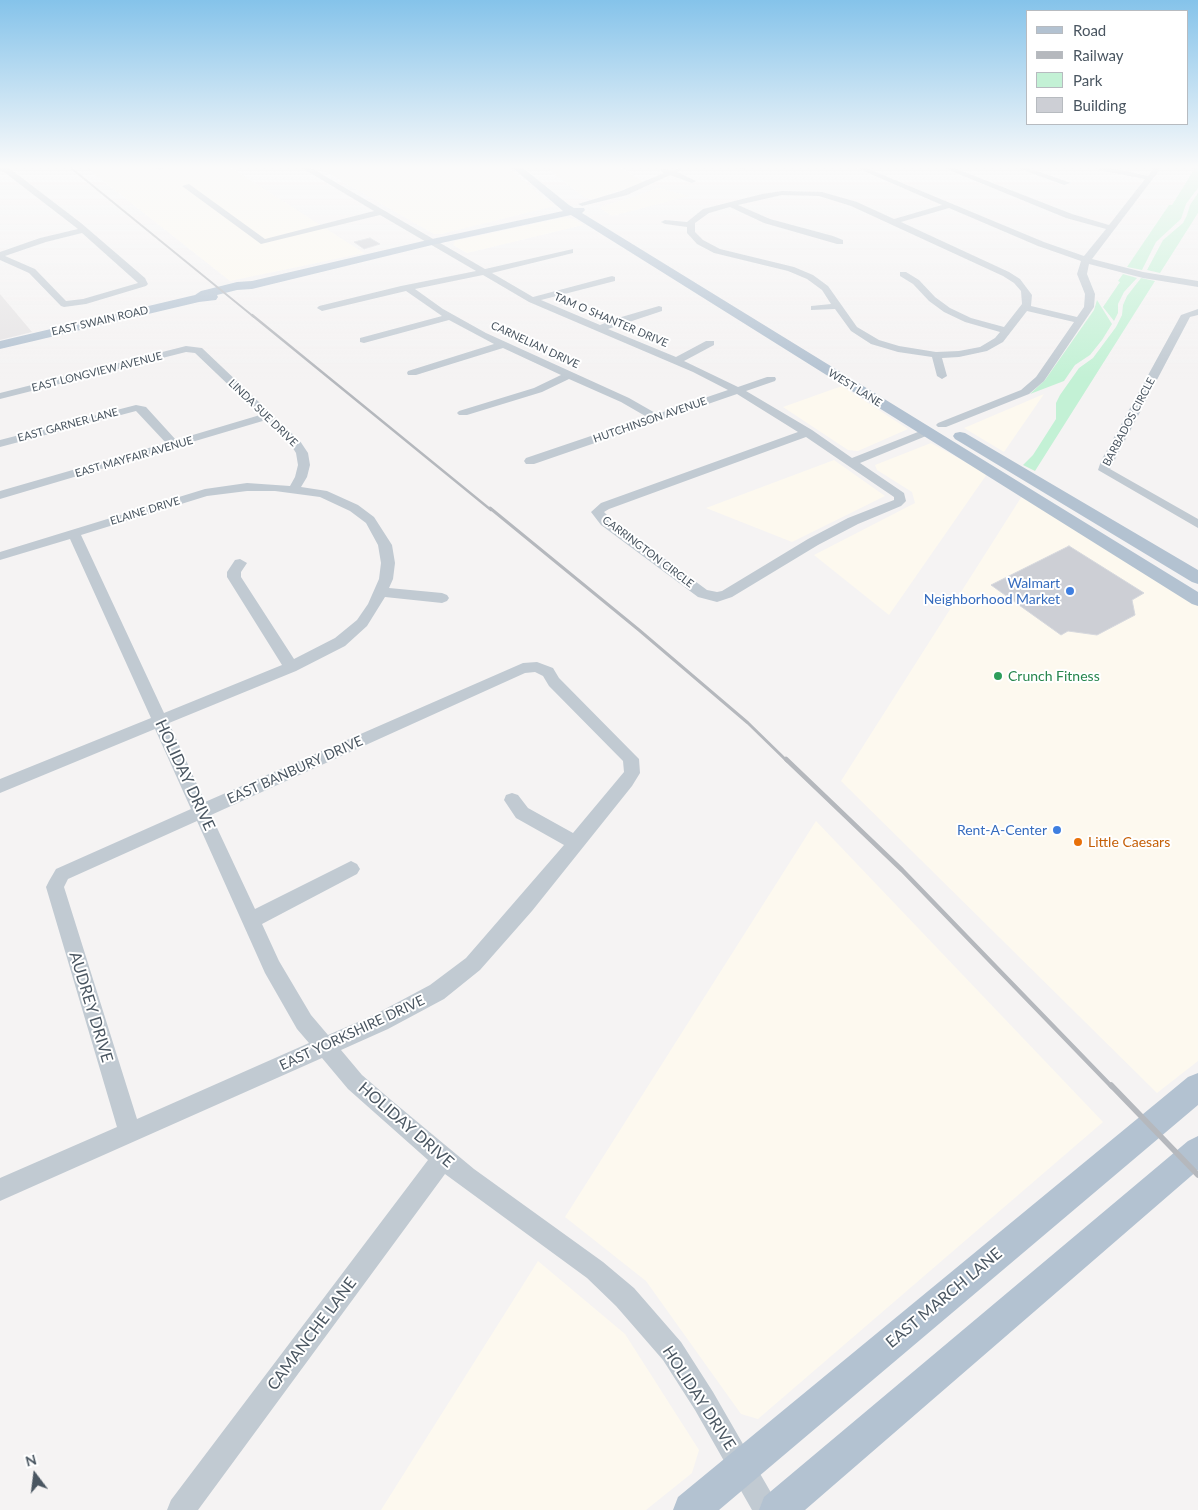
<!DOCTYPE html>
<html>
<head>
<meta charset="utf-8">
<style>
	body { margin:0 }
	#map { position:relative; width:1198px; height:1510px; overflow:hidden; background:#f5f3f3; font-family:Lato,sans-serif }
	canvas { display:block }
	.legend { position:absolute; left:1026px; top:10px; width:162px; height:115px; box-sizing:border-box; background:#fff; border:1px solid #b7bbc0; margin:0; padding:6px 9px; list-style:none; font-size:15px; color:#4a5661 }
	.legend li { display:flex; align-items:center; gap:10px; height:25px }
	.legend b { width:25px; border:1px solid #b7bbc0 }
	.north { position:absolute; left:10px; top:1450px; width:50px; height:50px; -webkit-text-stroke:4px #fff; paint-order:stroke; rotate:345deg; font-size:14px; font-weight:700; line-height:20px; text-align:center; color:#4a5661 }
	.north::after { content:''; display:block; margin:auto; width:18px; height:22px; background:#4a5661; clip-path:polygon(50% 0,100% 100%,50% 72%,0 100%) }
</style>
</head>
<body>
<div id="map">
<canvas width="1198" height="1510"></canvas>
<ul class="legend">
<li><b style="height:6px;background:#b3c2d1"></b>Road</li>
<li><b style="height:6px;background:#b5b8bd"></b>Railway</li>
<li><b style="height:14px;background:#c3f1d5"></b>Park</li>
<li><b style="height:14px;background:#cdcfd5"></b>Building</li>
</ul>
<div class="north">N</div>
</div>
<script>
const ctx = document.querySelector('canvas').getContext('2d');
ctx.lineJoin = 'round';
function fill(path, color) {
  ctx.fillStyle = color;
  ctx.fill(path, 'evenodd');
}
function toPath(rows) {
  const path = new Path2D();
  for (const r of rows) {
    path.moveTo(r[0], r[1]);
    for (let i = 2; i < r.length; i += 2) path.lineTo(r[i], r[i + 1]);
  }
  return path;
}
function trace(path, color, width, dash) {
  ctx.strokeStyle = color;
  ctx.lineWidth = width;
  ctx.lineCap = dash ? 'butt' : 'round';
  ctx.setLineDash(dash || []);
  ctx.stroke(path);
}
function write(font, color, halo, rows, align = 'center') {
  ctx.font = font + ' Lato,sans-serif';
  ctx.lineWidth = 4;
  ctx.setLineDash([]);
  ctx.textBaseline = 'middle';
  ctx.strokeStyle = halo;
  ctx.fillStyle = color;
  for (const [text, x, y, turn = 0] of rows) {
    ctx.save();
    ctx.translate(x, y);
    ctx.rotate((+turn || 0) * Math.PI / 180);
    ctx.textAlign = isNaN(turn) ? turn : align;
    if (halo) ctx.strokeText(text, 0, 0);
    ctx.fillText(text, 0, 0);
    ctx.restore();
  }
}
fill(toPath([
	[87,168,231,168,364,253,230,281],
	[319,168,508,168,554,206,441,234,434,234],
	[547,168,621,168,643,182,622,190,593,199,585,198],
	[658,188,689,196,612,216,600,208,602,206,633,197],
	[566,217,576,220,583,225,467,253,453,245,455,241],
	[842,386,908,429,858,451,848,450,783,407],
	[1044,394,1004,452,964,428],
	[931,443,987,474,889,615,814,555,915,503,912,492,877,470,875,465],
	[834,460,885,496,792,542,706,508],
	[1022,496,1198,604,1198,1061,1157,1093,841,781],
	[816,821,1103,1122,758,1419,741,1414,646,1281,565,1217],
	[538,1261,625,1334,699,1450,692,1473,646,1510,381,1510]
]), '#fdf9ef');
fill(toPath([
	[0,294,32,332,0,340]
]), '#e6e4e5');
fill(toPath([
	[1195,168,1198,168,1198,188,1186,204,1181,219,1156,242,1142,270,1127,267,1169,205,1172,205],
	[1198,193,1198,213,1160,273,1147,270,1163,240,1183,223,1187,215,1190,205],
	[1123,274,1137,278,1124,292,1118,304,1118,313,1114,321,1103,307,1120,282,1118,281],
	[1141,278,1155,281,1035,471,1023,465,1033,455,1056,419,1056,403,1060,395,1079,368,1093,358,1116,327,1122,315,1123,305,1127,296],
	[1097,300,1112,324,1102,340,1090,355,1075,365,1064,381,1030,394,1045,380,1094,310]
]), '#c3f1d5');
const building = toPath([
	[370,238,380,244,364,249,354,242,370,238],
	[1069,546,1144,593,1132,600,1135,615,1097,635,1068,631,1061,635,991,585,1069,546]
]);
fill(building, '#cdcfd5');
trace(building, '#d7d9de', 1);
fill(toPath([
	[0,168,9,168,81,223,145,278,148,284,146,286,86,304,64,307,61,306,29,273,0,260,0,252,40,238,78,229,4,172,0,171,0,168],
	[82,233,138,283,83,299,66,301,35,269,5,256,46,242,82,233],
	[155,168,164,168,160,170,155,168],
	[302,168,311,168,485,269,573,249,573,253,492,273,533,297,612,276,615,277,615,281,541,300,600,325,618,318,659,306,662,307,662,311,608,329,676,357,706,341,714,341,714,345,684,361,738,387,767,377,775,377,776,379,775,381,746,391,812,430,852,458,923,430,931,430,933,432,931,434,860,463,904,493,906,501,901,506,858,524,818,545,732,597,717,602,698,597,601,525,591,512,601,503,798,432,737,394,534,464,526,464,524,461,526,458,647,417,621,402,569,379,542,392,467,415,459,415,457,413,459,411,534,388,561,375,503,348,416,375,408,375,407,373,408,371,494,344,449,320,364,343,360,342,360,338,442,316,406,291,322,311,317,308,319,306,401,286,476,271,380,215,261,244,182,186,189,184,265,239,374,211,302,168],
	[483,275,529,302,693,372,728,390,657,414,629,398,486,333,443,309,415,289,483,275],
	[806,437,894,497,894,500,848,518,808,539,722,591,717,592,707,590,611,519,604,512,609,509,806,437],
	[661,168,670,170,683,168,677,172,696,181,692,183,670,175,627,195,582,206,578,204,621,191,664,173,660,170,661,168],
	[738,168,747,168,743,170,738,168],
	[857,168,866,168,1044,242,1084,256,1106,229,1066,218,944,168,954,168,1072,214,1109,225,1145,179,1099,170,1099,168,1111,168,1148,176,1154,168,1161,168,1092,259,1143,272,1198,281,1198,287,1143,278,1089,264,1087,274,1095,294,1094,307,1044,381,1029,394,946,427,938,427,936,425,938,423,1021,390,1036,377,1074,322,1027,311,1003,342,987,351,959,357,942,358,947,376,942,379,937,376,932,357,898,352,871,344,851,331,835,309,811,310,811,306,831,304,822,290,807,279,788,271,714,253,697,244,687,233,687,227,665,224,661,222,665,220,687,222,703,209,762,194,782,191,822,192,857,202,894,219,942,205,857,168],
	[782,195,819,196,851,206,1003,276,1014,283,1021,291,1022,304,1004,327,971,318,950,308,935,297,919,280,906,272,900,272,900,276,913,284,929,301,944,312,965,322,1000,332,995,338,980,347,959,351,936,352,899,346,879,340,857,327,828,286,813,275,794,267,720,249,703,240,695,232,695,223,709,213,730,207,764,223,837,244,843,244,843,240,833,236,770,219,738,205,782,195],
	[949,208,1038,246,1081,261,1077,274,1085,294,1084,307,1077,317,1031,306,1032,295,1020,279,1009,272,901,222,949,208],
	[1018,168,1028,168,1071,183,1064,185,1018,168],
	[1198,309,1198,315,1190,317,1110,469,1198,519,1198,528,1098,470,1101,461,1181,315,1198,309],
	[186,346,202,348,300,441,308,453,310,465,307,477,301,487,327,491,358,505,374,517,392,545,395,563,393,579,389,588,442,593,447,595,449,598,447,601,442,603,385,597,367,626,345,646,296,671,169,723,205,802,523,663,537,662,553,668,559,678,639,759,640,773,632,786,532,911,480,970,444,999,388,1029,341,1050,362,1075,391,1100,474,1169,603,1262,634,1288,681,1342,713,1392,781,1510,752,1510,695,1410,663,1360,616,1306,587,1278,445,1174,198,1510,167,1510,171,1500,428,1160,348,1089,322,1058,0,1201,0,1178,117,1127,46,887,49,881,56,869,191,809,155,729,0,793,0,779,151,718,70,539,0,560,0,552,205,489,247,483,290,486,295,477,298,465,296,453,291,445,266,420,0,499,0,491,166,443,136,411,0,447,0,440,136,405,146,407,176,440,260,415,195,353,186,352,0,399,0,393,186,346],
	[247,491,275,491,320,497,350,511,366,523,378,545,381,563,379,579,368,604,357,620,335,638,294,659,241,577,241,572,247,563,240,559,235,560,227,572,227,577,282,665,164,713,81,535,207,496,247,491],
	[535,672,543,676,549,686,623,761,624,772,573,833,528,808,518,795,512,793,506,795,504,800,516,818,564,845,466,958,430,985,374,1015,328,1035,311,1015,279,961,262,924,357,874,360,869,357,864,351,861,255,909,211,815,525,673,535,672],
	[197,821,265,973,297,1029,309,1043,137,1119,64,887,68,879,197,821]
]), '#c1cad2');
fill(toPath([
	[513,168,523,168,569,205,574,208,584,208,585,210,582,213,1198,592,1198,606,1192,604,571,215,432,245,252,289,237,290,217,295,218,297,216,300,199,302,0,349,0,341,195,295,201,291,237,282,252,281,432,239,563,211,513,168],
	[960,432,965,433,1198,570,1198,584,1192,582,955,439,953,436,955,433,960,432],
	[1198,1073,1198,1105,719,1510,673,1510,678,1497,1188,1077,1198,1073],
	[1198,1136,1198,1170,805,1510,759,1510,764,1497,1188,1141,1198,1136]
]), '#b3c2d1');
trace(toPath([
	[71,168,254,317]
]), '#b5b8bd', 2);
trace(toPath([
	[252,315,491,510]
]), '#b5b8bd', 2.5);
trace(toPath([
	[490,508,639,630,748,723,787,761]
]), '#b5b8bd', 3);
trace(toPath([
	[786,759,902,870,1112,1087]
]), '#b5b8bd', 4.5);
trace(toPath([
	[1111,1085,1198,1175]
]), '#b5b8bd', 5.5);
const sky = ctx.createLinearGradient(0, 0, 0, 379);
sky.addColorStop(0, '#85c3ea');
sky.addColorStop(0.44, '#fafafa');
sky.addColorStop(1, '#fafafa00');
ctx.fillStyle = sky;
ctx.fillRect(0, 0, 1198, 379);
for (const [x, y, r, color] of [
	[1070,591,5,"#3f7fe0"],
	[998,676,5,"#2e9e5b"],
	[1057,830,5,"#3f7fe0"],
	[1078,842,5,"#e8710a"]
]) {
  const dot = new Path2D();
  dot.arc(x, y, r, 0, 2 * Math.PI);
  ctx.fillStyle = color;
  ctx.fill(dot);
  trace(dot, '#fff', 2);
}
write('11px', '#4a5661', '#fff', [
	["TAM O SHANTER DRIVE",611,320,23],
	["EAST SWAIN ROAD",100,321,-13],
	["CARNELIAN DRIVE",535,345,25],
	["EAST LONGVIEW AVENUE",97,372,-14],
	["WEST LANE",855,388,32],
	["LINDA SUE DRIVE",263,413,44],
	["HUTCHINSON AVENUE",650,420,-19],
	["BARBADOS CIRCLE",1129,422,-62],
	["EAST GARNER LANE",68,425,-15],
	["EAST MAYFAIR AVENUE",134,457,-16],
	["ELAINE DRIVE",145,511,-17],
	["CARRINGTON CIRCLE",648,552,37]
]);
write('14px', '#366cbe', '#fff', [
	["Walmart",1060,583],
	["Neighborhood Market",1060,599],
	["Rent-A-Center",1047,830]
], 'right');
write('14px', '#27864d', '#fff', [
	["Crunch Fitness",1008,676]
], 'left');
write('14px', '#4a5661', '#fff', [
	["EAST BANBURY DRIVE",295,770,-24],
	["EAST YORKSHIRE DRIVE",352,1033,-25]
]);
write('14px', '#c56008', '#fff', [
	["Little Caesars",1088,842]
], 'left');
write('16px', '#4a5661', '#fff', [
	["HOLIDAY DRIVE",185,775,65],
	["AUDREY DRIVE",91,1007,73],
	["HOLIDAY DRIVE",406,1125,41],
	["EAST MARCH LANE",944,1298,-40],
	["CAMANCHE LANE",312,1334,-53],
	["HOLIDAY DRIVE",699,1398,57]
]);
</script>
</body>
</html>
